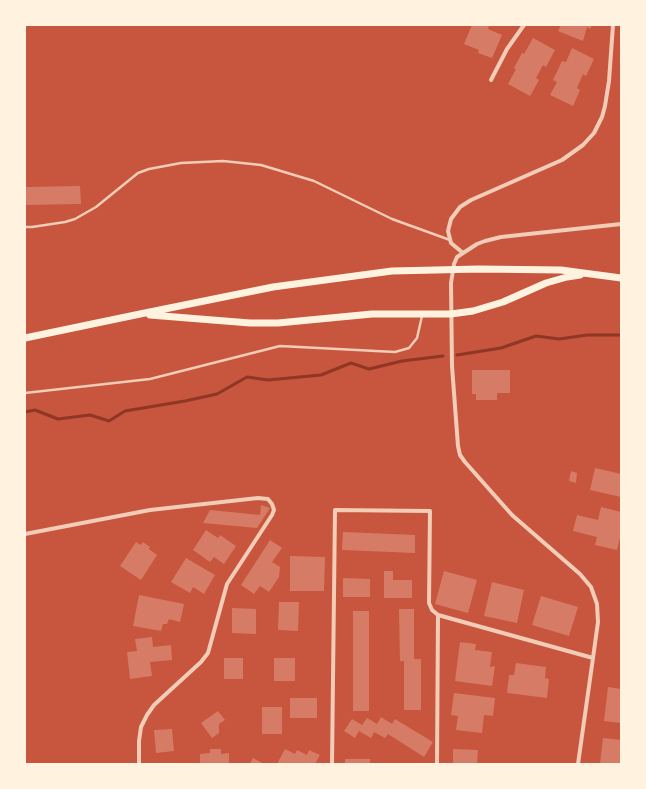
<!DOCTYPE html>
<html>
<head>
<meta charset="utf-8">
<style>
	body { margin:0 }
	#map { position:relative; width:646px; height:789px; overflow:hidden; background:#c8553d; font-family:Lato,sans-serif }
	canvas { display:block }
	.frame { position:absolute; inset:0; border:26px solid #fff3e0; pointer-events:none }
</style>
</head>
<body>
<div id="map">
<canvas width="646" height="789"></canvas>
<div class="frame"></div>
</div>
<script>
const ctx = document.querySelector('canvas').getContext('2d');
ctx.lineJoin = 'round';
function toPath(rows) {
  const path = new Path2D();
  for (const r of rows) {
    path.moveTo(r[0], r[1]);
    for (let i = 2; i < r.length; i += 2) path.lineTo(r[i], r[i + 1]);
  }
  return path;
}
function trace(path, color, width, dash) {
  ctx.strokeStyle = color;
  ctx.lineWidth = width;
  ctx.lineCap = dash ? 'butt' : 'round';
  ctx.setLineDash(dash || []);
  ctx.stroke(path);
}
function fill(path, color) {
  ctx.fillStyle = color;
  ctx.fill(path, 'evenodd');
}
trace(toPath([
	[457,355,501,348,536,336,559,339,587,335,621,335],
	[25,412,35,410,58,419,90,415,109,421,125,411,185,401,217,394,247,377,268,380,321,375,351,363,369,369,402,361,443,356]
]), '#8f3625', 3);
fill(toPath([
	[472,25,488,25,489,26,488,29,502,35,492,58,478,53,479,50,464,44],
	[561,25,592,25,590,29,587,27,583,41,558,31],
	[533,38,555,50,546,67,543,65,536,78,539,80,530,96,508,84,516,69,514,68,522,53,524,54],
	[572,48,594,59,586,76,583,74,577,88,580,90,573,106,550,95,557,82,553,80,562,61,566,62],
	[80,186,81,204,25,205,25,187],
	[472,370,510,370,510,393,497,393,497,400,476,400,476,394,472,394],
	[595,468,621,474,621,497,590,490],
	[571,471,577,473,576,483,569,481],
	[261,505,270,508,257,528,203,523,210,510,260,515],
	[601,507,621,512,621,534,617,550,595,545,597,537,573,531,577,515,598,520],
	[206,530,218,538,220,535,236,546,224,564,214,557,210,562,193,550],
	[343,532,415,535,415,553,342,550],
	[270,540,282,548,272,562,280,567,279,577,269,592,260,586,254,594,241,585],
	[136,542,141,545,143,542,150,547,149,549,157,555,141,580,120,566],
	[290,556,325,557,324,591,290,591],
	[186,558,215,575,204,594,193,587,190,593,171,582],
	[384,571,393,571,393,580,412,580,412,598,384,598],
	[444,571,477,580,468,613,435,604],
	[343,578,370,579,370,597,343,597],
	[492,582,524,590,517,623,484,616],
	[139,595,184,604,180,622,169,619,167,624,163,624,161,631,133,626],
	[541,596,578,607,569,636,532,625],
	[279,602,299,602,298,631,278,630],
	[232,608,256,609,256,634,232,633],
	[399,609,414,609,414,659,421,659,421,710,404,710,404,661,400,661],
	[353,611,369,611,369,711,353,711],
	[152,637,153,647,171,645,172,660,150,662,152,676,130,679,127,652,137,651,135,639],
	[460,642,476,644,475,650,492,652,490,667,495,666,492,686,455,681],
	[224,658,243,658,243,679,224,679],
	[274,658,295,658,295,681,274,681],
	[516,663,546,667,545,678,549,679,547,698,507,693,509,675,514,675],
	[608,687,621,689,621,723,604,721],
	[454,693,495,698,493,716,484,715,482,733,456,730,458,716,451,715],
	[290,698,317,698,317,718,290,718],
	[262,707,282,707,282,734,262,734],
	[218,711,225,720,219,724,219,733,212,738,201,723],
	[381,717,392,724,395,719,433,742,424,757,388,734,385,738,374,732,371,738,359,731,355,738,344,731,352,719,362,725,367,718,377,724],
	[172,729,174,751,156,753,154,730],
	[603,738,621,740,621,764,600,764],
	[210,749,221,749,221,754,229,753,229,764,200,764,200,754,210,753],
	[285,749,295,754,297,750,307,755,309,750,320,755,315,764,277,764],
	[453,749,478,750,477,764,453,764],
	[253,758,264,764,250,764],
	[345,759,370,759,370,764,345,764]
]), '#d67c66');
trace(toPath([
	[25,227,32,227,65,222,75,219,96,207,138,173,149,169,181,163,223,161,261,165,314,181,392,219,450,240],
	[25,393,150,379,280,346,395,352,409,348,417,338,422,316]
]), '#f1ccb7', 2.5);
trace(toPath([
	[491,80,507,49,524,25],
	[463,253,451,243,448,231,451,219,460,207,471,200,562,160,583,145,594,133,602,117,605,106,609,81,613,25],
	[25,534,150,510,258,498,268,499,272,504,274,510,272,515,227,584,208,653,201,662,154,705,147,715,141,727,139,741,139,764],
	[332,764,335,510,430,511,429,603,432,610,438,615],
	[437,764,438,615,593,658],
	[578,764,593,658,598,622,597,604,591,587,580,574,512,515,465,462,460,455,458,446,452,366,451,283,454,264,457,257,477,244,485,241,501,237,621,224]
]), '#f1ccb7', 4);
trace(toPath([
	[150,315,250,323,278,323,372,314,451,314,473,311,503,302,546,283,567,277,580,275],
	[25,338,140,314,273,287,392,271,479,269,561,270,621,278]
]), '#fff3e0', 7);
</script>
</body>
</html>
